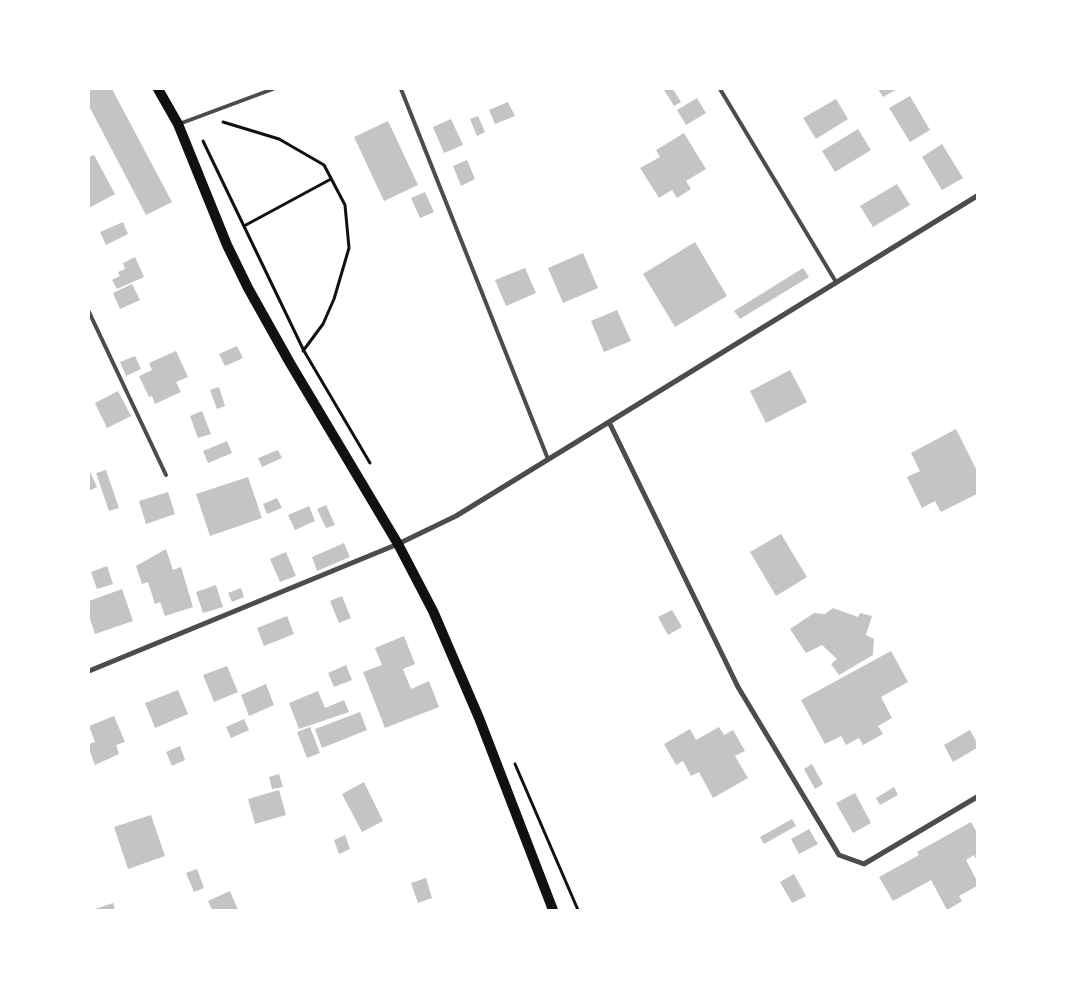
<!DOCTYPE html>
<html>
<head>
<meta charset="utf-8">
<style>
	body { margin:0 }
	#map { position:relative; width:1066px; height:999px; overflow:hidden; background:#fff; font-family:Manrope,sans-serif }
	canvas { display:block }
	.frame { position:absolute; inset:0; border:90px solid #fff; pointer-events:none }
</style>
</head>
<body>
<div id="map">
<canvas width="1066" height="999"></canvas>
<div class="frame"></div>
</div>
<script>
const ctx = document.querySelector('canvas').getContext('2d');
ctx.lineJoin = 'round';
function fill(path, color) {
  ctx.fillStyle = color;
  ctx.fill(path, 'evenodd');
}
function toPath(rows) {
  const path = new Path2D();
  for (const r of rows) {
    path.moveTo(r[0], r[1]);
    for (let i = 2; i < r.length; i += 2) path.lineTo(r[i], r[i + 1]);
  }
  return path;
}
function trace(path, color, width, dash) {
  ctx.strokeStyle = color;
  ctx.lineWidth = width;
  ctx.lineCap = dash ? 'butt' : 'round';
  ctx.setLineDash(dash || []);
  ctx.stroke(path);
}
fill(toPath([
	[89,89,112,89,172,202,146,215,89,106],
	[673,89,681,102,674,106,664,90],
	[878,89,897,89,883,97],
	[910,96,930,130,910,142,889,108],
	[697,98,706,113,686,125,677,110],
	[836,99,848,119,816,139,803,118],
	[508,102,515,116,495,124,489,110],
	[478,116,485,132,477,136,470,119],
	[451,119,463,145,444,153,433,127],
	[388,121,418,185,384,201,354,137],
	[858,129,871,150,835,172,822,151],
	[684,133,706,169,686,181,691,189,677,198,672,190,659,198,640,168,660,157,656,150],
	[942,144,963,178,942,190,922,157],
	[94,155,115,194,89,208,89,157],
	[467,160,475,179,461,186,453,166],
	[897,184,910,205,873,227,860,206],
	[425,192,434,212,420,218,411,198],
	[123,222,128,234,106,245,100,232],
	[695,242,727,296,675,327,643,274],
	[583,253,598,288,563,303,548,268],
	[135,257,144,277,117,289,112,280,120,276,118,272,125,269,123,263],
	[525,268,536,293,506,306,495,280],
	[803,268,809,277,740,319,734,311],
	[132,284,140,300,120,309,113,293],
	[617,310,631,341,604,352,591,321],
	[237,346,243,358,225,366,219,354],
	[176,351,188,377,176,382,181,392,155,404,152,396,149,397,139,376,152,370,149,363],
	[135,356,141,369,126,376,120,362],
	[790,370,807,402,766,423,750,391],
	[219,387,225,406,217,409,210,390],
	[118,391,131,416,107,428,95,403],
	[202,411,211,434,198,438,190,416],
	[956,429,977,471,977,494,941,512,935,501,922,508,907,477,920,471,911,453],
	[227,441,232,453,208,463,203,451],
	[278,450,282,458,262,467,258,458],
	[89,470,97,487,89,491],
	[106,470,119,508,109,511,96,473],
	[248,477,262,518,210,536,196,494],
	[168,492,175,514,146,524,139,501],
	[277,498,282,508,267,514,263,504],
	[326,505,335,525,326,528,317,509],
	[309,506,315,521,295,530,288,515],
	[781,534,807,577,776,596,750,552],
	[344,543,350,557,317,571,312,557],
	[166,549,173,570,181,567,193,607,165,616,160,602,155,604,148,582,142,584,136,566],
	[286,552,296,576,280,582,270,559],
	[107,566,113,584,97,589,91,572],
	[216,585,223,607,203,613,196,592],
	[241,588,244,597,232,602,228,593],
	[122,589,133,621,95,634,89,616,89,601],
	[342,596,351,618,339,623,330,601],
	[833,608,858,617,860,613,872,616,866,635,874,639,873,655,839,675,831,664,837,659,822,645,806,653,790,629,814,613,825,614],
	[672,610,682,627,668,635,658,617],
	[287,616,294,634,264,646,257,628],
	[404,636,415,664,403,669,411,689,429,681,439,707,385,728,363,672,382,665,375,648],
	[891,651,908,682,881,697,892,718,878,726,883,734,863,745,859,738,846,745,841,736,825,744,801,700],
	[346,665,352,680,334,687,328,673],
	[227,666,238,692,214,702,203,675],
	[266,684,274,705,249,716,241,695],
	[178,690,188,714,155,728,145,703],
	[318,691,325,708,344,700,349,712,299,729,289,703],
	[360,712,367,730,322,748,315,729],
	[114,716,125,742,116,745,119,754,95,765,89,749,89,744,95,742,89,726],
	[244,719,249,730,231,738,226,727],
	[310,727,320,753,307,758,297,732],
	[719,727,724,735,733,730,745,751,735,756,748,778,713,798,699,772,691,776,683,761,676,765,664,744,690,729,696,740],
	[970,730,977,743,977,748,953,762,944,745],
	[180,746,185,760,172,766,166,752],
	[812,764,823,784,815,789,804,769],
	[279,774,283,787,272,789,269,777],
	[364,782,383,821,362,832,342,794],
	[894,787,898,795,880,805,876,798],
	[279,790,286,815,255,824,248,799],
	[855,793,871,823,853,833,836,803],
	[151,815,165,856,128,869,114,827],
	[792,819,796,826,764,844,760,837],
	[971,822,977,833,977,861,974,855,966,860,977,881,977,886,959,896,962,901,947,910,931,880,893,901,879,877,919,855,917,852],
	[809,829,818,844,799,854,791,839],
	[345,835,350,849,339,854,334,840],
	[197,869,204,888,194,892,186,873],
	[794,874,806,896,792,903,780,882],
	[426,878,432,898,418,903,411,883],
	[230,891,238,910,212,910,208,901],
	[113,903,115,910,92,910]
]), '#c4c4c4');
trace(toPath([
	[223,122,279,139,324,165,345,205,349,248,334,299,323,324,303,351],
	[203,141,304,351,370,463],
	[244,226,331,179],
	[515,764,578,910]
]), '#111', 3);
trace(toPath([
	[401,89,548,459],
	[720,89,836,282],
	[179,124,273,89],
	[89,312,166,475]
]), '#4c4c4c', 4);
trace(toPath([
	[609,422,738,687,839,855,864,864,977,797],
	[89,671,398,544,456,516,977,196]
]), '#4c4c4c', 5);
trace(toPath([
	[158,89,178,124,227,245,248,288,290,363,398,544,433,611,479,718,553,910]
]), '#111', 10);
</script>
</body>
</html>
